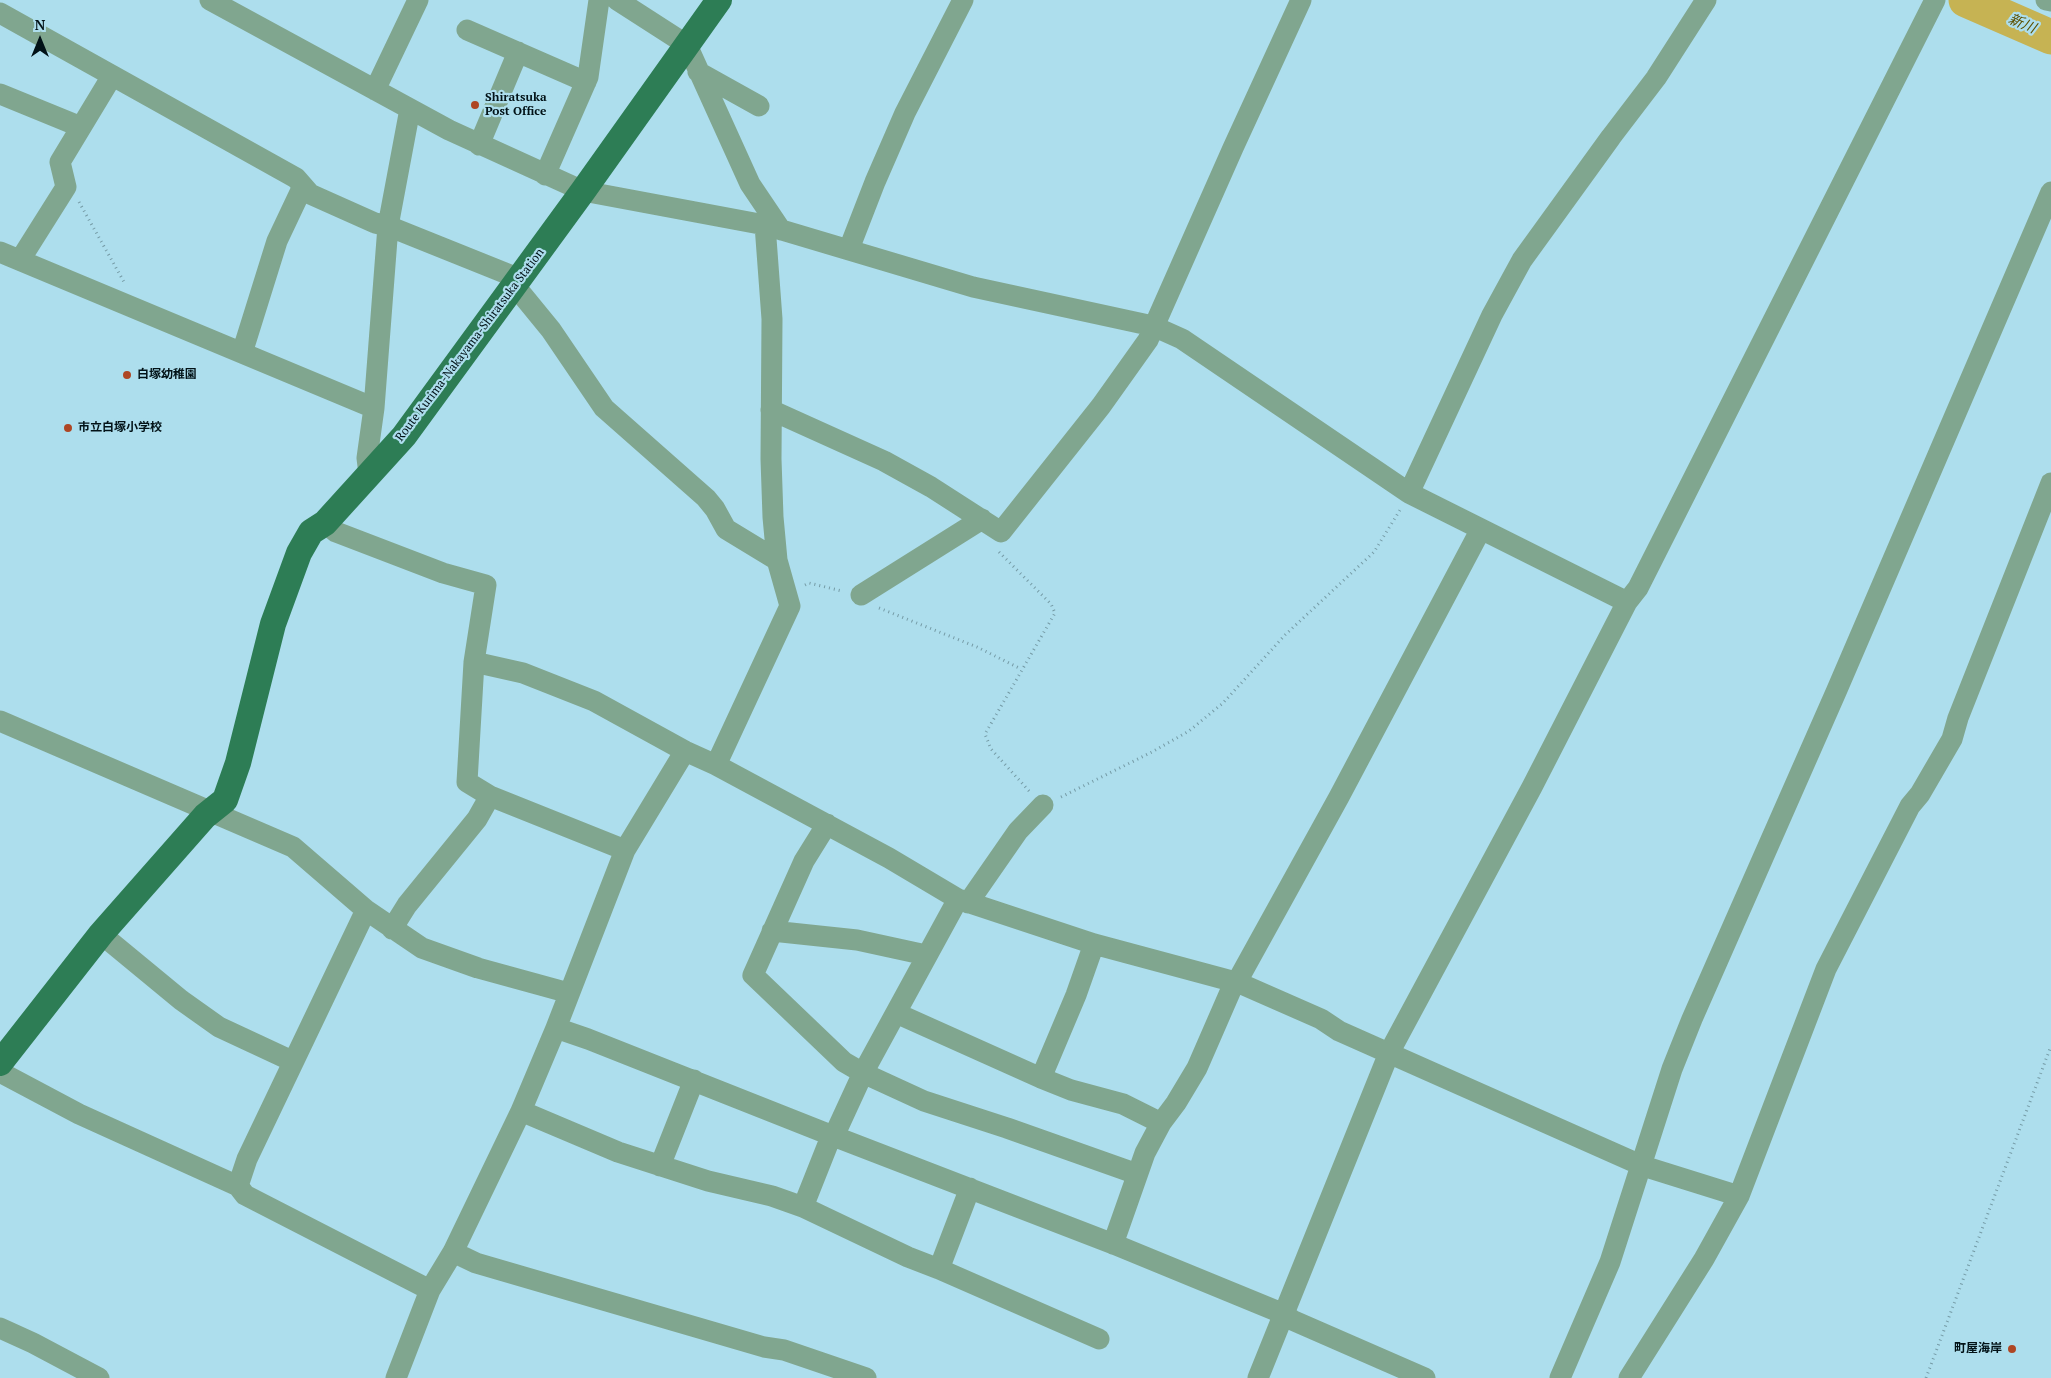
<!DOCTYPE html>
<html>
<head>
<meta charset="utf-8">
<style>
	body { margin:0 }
	#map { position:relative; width:2051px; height:1378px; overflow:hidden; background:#addeed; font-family:"PT Serif",serif }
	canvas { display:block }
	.north { position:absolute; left:15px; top:15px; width:50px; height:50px; -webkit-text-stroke:4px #addeed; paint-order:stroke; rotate:0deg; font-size:14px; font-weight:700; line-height:20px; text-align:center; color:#021217 }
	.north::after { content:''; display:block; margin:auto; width:18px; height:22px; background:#021217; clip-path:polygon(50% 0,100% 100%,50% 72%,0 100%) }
</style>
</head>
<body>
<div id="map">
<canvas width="2051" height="1378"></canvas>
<div class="north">N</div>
</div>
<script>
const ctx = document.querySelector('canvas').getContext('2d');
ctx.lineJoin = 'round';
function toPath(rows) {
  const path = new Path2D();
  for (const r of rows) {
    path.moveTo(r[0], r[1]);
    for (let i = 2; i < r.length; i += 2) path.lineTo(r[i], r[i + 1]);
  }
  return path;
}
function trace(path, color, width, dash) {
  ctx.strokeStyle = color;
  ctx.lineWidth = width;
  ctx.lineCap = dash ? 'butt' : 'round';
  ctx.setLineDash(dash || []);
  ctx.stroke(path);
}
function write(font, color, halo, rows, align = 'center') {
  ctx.font = font + ' "PT Serif","Noto Sans JP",serif';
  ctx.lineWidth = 4.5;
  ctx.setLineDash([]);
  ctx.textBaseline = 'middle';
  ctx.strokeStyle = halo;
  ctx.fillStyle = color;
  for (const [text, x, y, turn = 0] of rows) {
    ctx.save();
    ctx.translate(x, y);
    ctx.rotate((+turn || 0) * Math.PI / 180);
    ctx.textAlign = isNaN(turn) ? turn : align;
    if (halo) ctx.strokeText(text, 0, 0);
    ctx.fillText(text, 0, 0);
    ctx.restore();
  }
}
trace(toPath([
	[1966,0,2051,37]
]), '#c6b353', 35);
trace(toPath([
	[79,202,124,282],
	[999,552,1051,604,1055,613,985,734,991,749,1030,792],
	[805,585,809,583,842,591],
	[879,608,977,647,1021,669],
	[1061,797,1152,752,1189,731,1223,703,1285,635,1374,552,1400,510],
	[1926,1378,2051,1046]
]), '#759ba6', 3, [1, 4]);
trace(toPath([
	[210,0,449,130,583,191,765,225,973,287,1153,326,1182,339,1409,493,1627,602],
	[617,0,687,45,750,184,781,230],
	[2046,0,2051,1],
	[0,13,296,178,310,194,375,223,388,226,520,279],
	[467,30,586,82],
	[698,72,759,106],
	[375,90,418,0],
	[0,94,81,127],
	[479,145,518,52],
	[545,175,588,77,599,0],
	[849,249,875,182,905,113,963,0],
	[0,252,374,408],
	[20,260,66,187,60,162,112,76],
	[515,286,551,330,604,408,706,498,715,509,726,529,777,560],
	[242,353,277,241,303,186],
	[771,410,884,461,931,487,1001,532,1101,406,1148,340,1233,148,1301,0],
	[369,474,367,458,374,408,388,226,410,109],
	[1409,493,1492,315,1522,260,1611,137,1656,78,1706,0],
	[325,523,336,532,443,573,486,585,474,662,467,782,490,796,625,850],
	[861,595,982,519],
	[474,662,523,673,594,701,685,751,716,765,889,858,958,899,1094,944,1239,983,1321,1019,1339,1031,1643,1166,1739,1196],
	[0,721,293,847,366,910,422,948,478,968,569,993],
	[716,765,790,606,777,560,773,517,771,459,772,319,765,225],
	[958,899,863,1073,924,1101,1007,1128,1137,1174],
	[968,903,1018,831,1043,805],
	[392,929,407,905,477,819,490,796],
	[772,931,857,940,926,955],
	[101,934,181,1000,219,1027,292,1061],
	[1239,983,1239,978,1339,797,1481,529],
	[896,1013,1041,1078,1071,1090,1123,1104,1161,1123],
	[556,1028,588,1039,828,1134,1116,1245,1284,1314,1292,1320,1425,1378],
	[0,1072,79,1114,238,1186,245,1195,430,1290],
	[1041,1078,1076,995,1094,944],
	[521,1111,618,1152,708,1181,772,1196,803,1207,908,1257,939,1269,1099,1339],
	[660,1166,694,1080],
	[238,1186,247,1159,366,910],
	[803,1207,830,1139,834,1136,863,1073,844,1062,753,975,804,861,827,824],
	[1113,1244,1145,1153,1161,1123,1176,1103,1197,1068,1234,983],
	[453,1252,476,1263,764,1347,784,1350,866,1378],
	[939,1269,970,1188],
	[0,1328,33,1343,99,1378],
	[396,1378,430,1290,453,1252,521,1111,556,1028,625,850,685,751],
	[1258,1378,1389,1053,1532,787,1627,602,1638,588,1935,0],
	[1560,1378,1610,1262,1672,1069,1692,1019,1836,692,2051,192],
	[1629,1378,1704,1259,1739,1196,1826,969,1910,806,1920,794,1952,739,1958,718,2051,483]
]), '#80a68f', 21);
trace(toPath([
	[0,1063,101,934,205,816,225,800,238,763,273,624,299,553,311,532,325,523,404,436,583,191,719,0]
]), '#2d7d55', 26);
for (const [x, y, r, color] of [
	[475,105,5,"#ae4624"],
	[127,375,5,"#ae4624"],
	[68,428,5,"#ae4624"],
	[2012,1349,5,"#ae4624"]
]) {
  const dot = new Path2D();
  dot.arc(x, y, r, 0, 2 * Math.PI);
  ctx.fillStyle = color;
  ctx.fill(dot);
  trace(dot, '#addeed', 2);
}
write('bold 12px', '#021217', '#addeed', [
	["Shiratsuka",485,98],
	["Post Office",485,112],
	["白塚幼稚園",137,375],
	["市立白塚小学校",78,428],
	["町屋海岸",2002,1349,"right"]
], 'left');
write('12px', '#021217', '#addeed', [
	["Route Kurima-Nakayama-Shiratsuka Station",470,345,-53]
]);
write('italic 14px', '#5d5000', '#addeed', [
	["新川",2022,24,23]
]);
</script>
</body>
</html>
